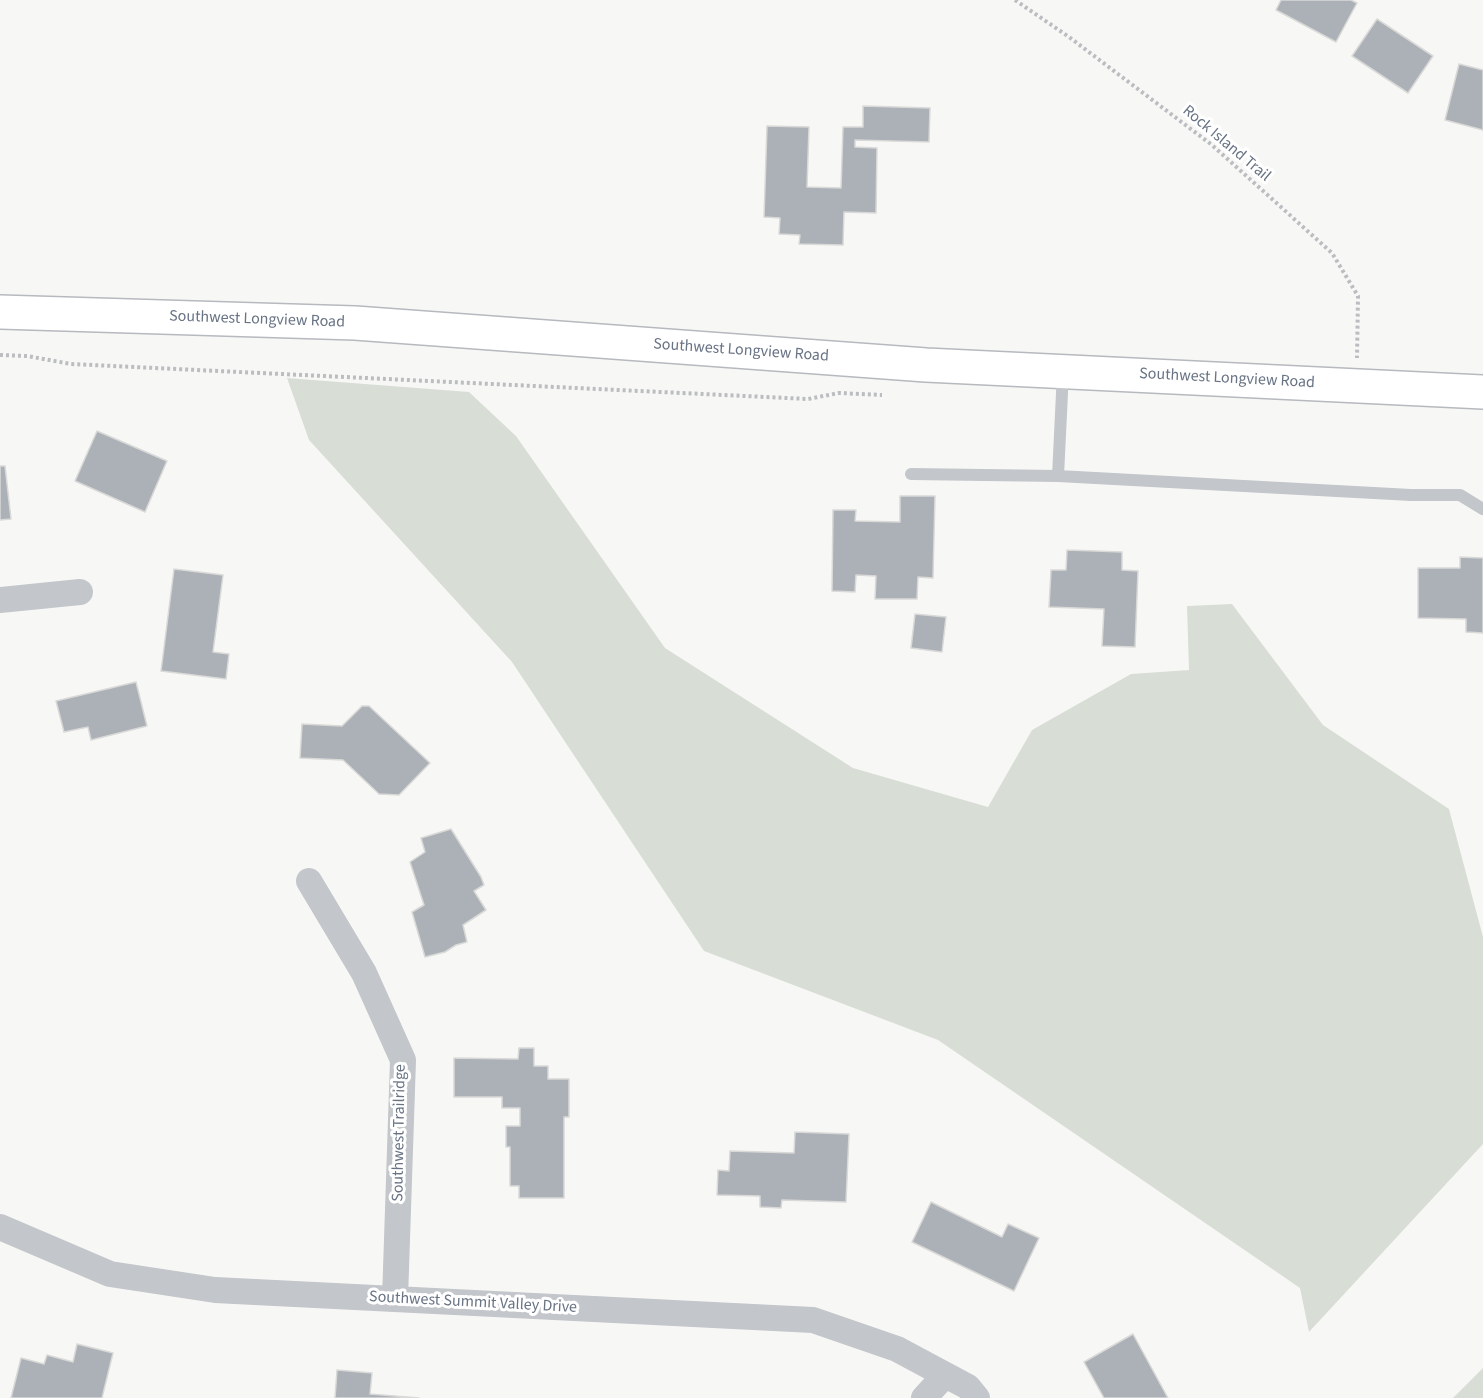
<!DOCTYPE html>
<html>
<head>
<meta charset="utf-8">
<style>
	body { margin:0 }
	canvas { display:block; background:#f7f8f5 }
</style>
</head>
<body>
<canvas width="1483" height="1398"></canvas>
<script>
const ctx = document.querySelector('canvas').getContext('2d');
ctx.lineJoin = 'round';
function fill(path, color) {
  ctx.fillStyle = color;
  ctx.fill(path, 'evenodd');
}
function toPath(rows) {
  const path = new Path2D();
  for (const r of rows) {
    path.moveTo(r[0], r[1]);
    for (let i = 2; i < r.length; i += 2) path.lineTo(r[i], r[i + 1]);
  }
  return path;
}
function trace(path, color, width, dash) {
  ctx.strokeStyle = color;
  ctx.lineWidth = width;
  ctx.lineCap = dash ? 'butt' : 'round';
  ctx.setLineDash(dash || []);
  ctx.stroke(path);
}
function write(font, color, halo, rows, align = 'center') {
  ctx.font = font + ' "Source Sans 3",sans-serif';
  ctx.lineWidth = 6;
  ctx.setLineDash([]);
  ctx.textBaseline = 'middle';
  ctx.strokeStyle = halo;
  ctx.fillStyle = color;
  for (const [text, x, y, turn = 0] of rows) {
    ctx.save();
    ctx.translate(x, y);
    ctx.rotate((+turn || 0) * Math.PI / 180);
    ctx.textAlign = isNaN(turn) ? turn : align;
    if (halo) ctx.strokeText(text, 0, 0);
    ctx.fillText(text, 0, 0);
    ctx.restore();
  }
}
fill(toPath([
	[287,378,469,392,516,436,665,648,853,768,988,807,1032,730,1131,674,1189,670,1187,606,1232,604,1323,725,1449,809,1483,937,1483,1144,1309,1332,1300,1288,938,1040,704,951,512,662,309,440],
	[1483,1368,1483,1398,1453,1398]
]), '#d8ded6');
const building = toPath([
	[1281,0,1351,0,1357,3,1336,42,1276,10,1281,0],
	[1377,19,1433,56,1408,93,1352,56,1377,19],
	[1459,64,1483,70,1483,130,1445,120,1459,64],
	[863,106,930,108,929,142,855,140,855,147,877,148,876,213,844,212,843,245,799,244,800,235,779,234,780,218,764,217,767,126,809,127,807,187,841,188,843,127,863,127,863,106],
	[97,431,167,461,145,512,75,481,97,431],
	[0,466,5,466,11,519,0,520,0,466],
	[900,496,935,496,933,578,918,577,917,599,875,599,876,576,856,575,855,592,832,591,833,510,856,510,855,521,900,522,900,496],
	[1067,550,1122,552,1122,570,1138,571,1135,647,1102,646,1104,609,1049,607,1051,570,1066,570,1067,550],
	[1460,557,1483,558,1483,633,1466,632,1466,619,1418,618,1418,568,1460,568,1460,557],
	[174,569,223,575,213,652,229,654,226,679,161,671,174,569],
	[915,614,946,617,942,652,911,648,915,614],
	[136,682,147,726,91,740,88,727,64,732,56,701,136,682],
	[362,706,369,706,430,763,399,795,379,794,343,760,300,758,302,724,342,726,362,706],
	[451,829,481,877,484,885,474,891,486,910,463,925,467,942,456,945,445,952,425,957,412,912,424,905,410,862,425,852,421,838,451,829],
	[519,1048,534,1048,534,1066,548,1066,548,1079,569,1079,569,1117,564,1117,564,1198,519,1198,519,1186,510,1186,510,1147,506,1147,506,1126,520,1126,520,1108,502,1108,502,1097,454,1097,454,1058,518,1059,519,1048],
	[795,1132,849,1134,846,1202,782,1200,781,1208,760,1207,760,1196,717,1195,718,1170,729,1171,730,1151,794,1153,795,1132],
	[931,1202,1002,1237,1008,1224,1039,1238,1014,1291,912,1242,931,1202],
	[1133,1334,1168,1398,1104,1398,1084,1362,1133,1334],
	[77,1344,113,1353,102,1398,11,1398,21,1358,44,1364,47,1355,73,1362,77,1344],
	[337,1370,372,1373,370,1394,419,1398,335,1398,337,1370]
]);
fill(building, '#acb1b8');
trace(building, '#d9d9d7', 1.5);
const secondary = toPath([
	[0,312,355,323,926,365,1483,392]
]);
trace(secondary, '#b6b9be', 36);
trace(toPath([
	[1015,0,1069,37,1212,145,1332,253,1358,296,1357,358],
	[0,355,27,356,71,364,808,399,839,393,882,395]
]), '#bbbdc0', 4, [3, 3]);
trace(toPath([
	[1063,372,1058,476,1411,495,1460,495,1483,509],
	[911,474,1058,476]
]), '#c3c6ca', 12);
trace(toPath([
	[0,600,80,592],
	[309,881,364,973,403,1060,395,1299],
	[0,1227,110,1274,215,1290,813,1320,897,1349,968,1387,977,1398],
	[924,1398,945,1375]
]), '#c3c6ca', 26);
trace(secondary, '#fff', 33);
write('16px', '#687384', '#fff', [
	["Rock Island Trail",1226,144,40],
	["Southwest Longview Road",257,320,2],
	["Southwest Longview Road",741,351,4],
	["Southwest Longview Road",1227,379,3],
	["Southwest Trailridge",400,1133,-89],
	["Southwest Summit Valley Drive",473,1303,3]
]);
</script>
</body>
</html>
